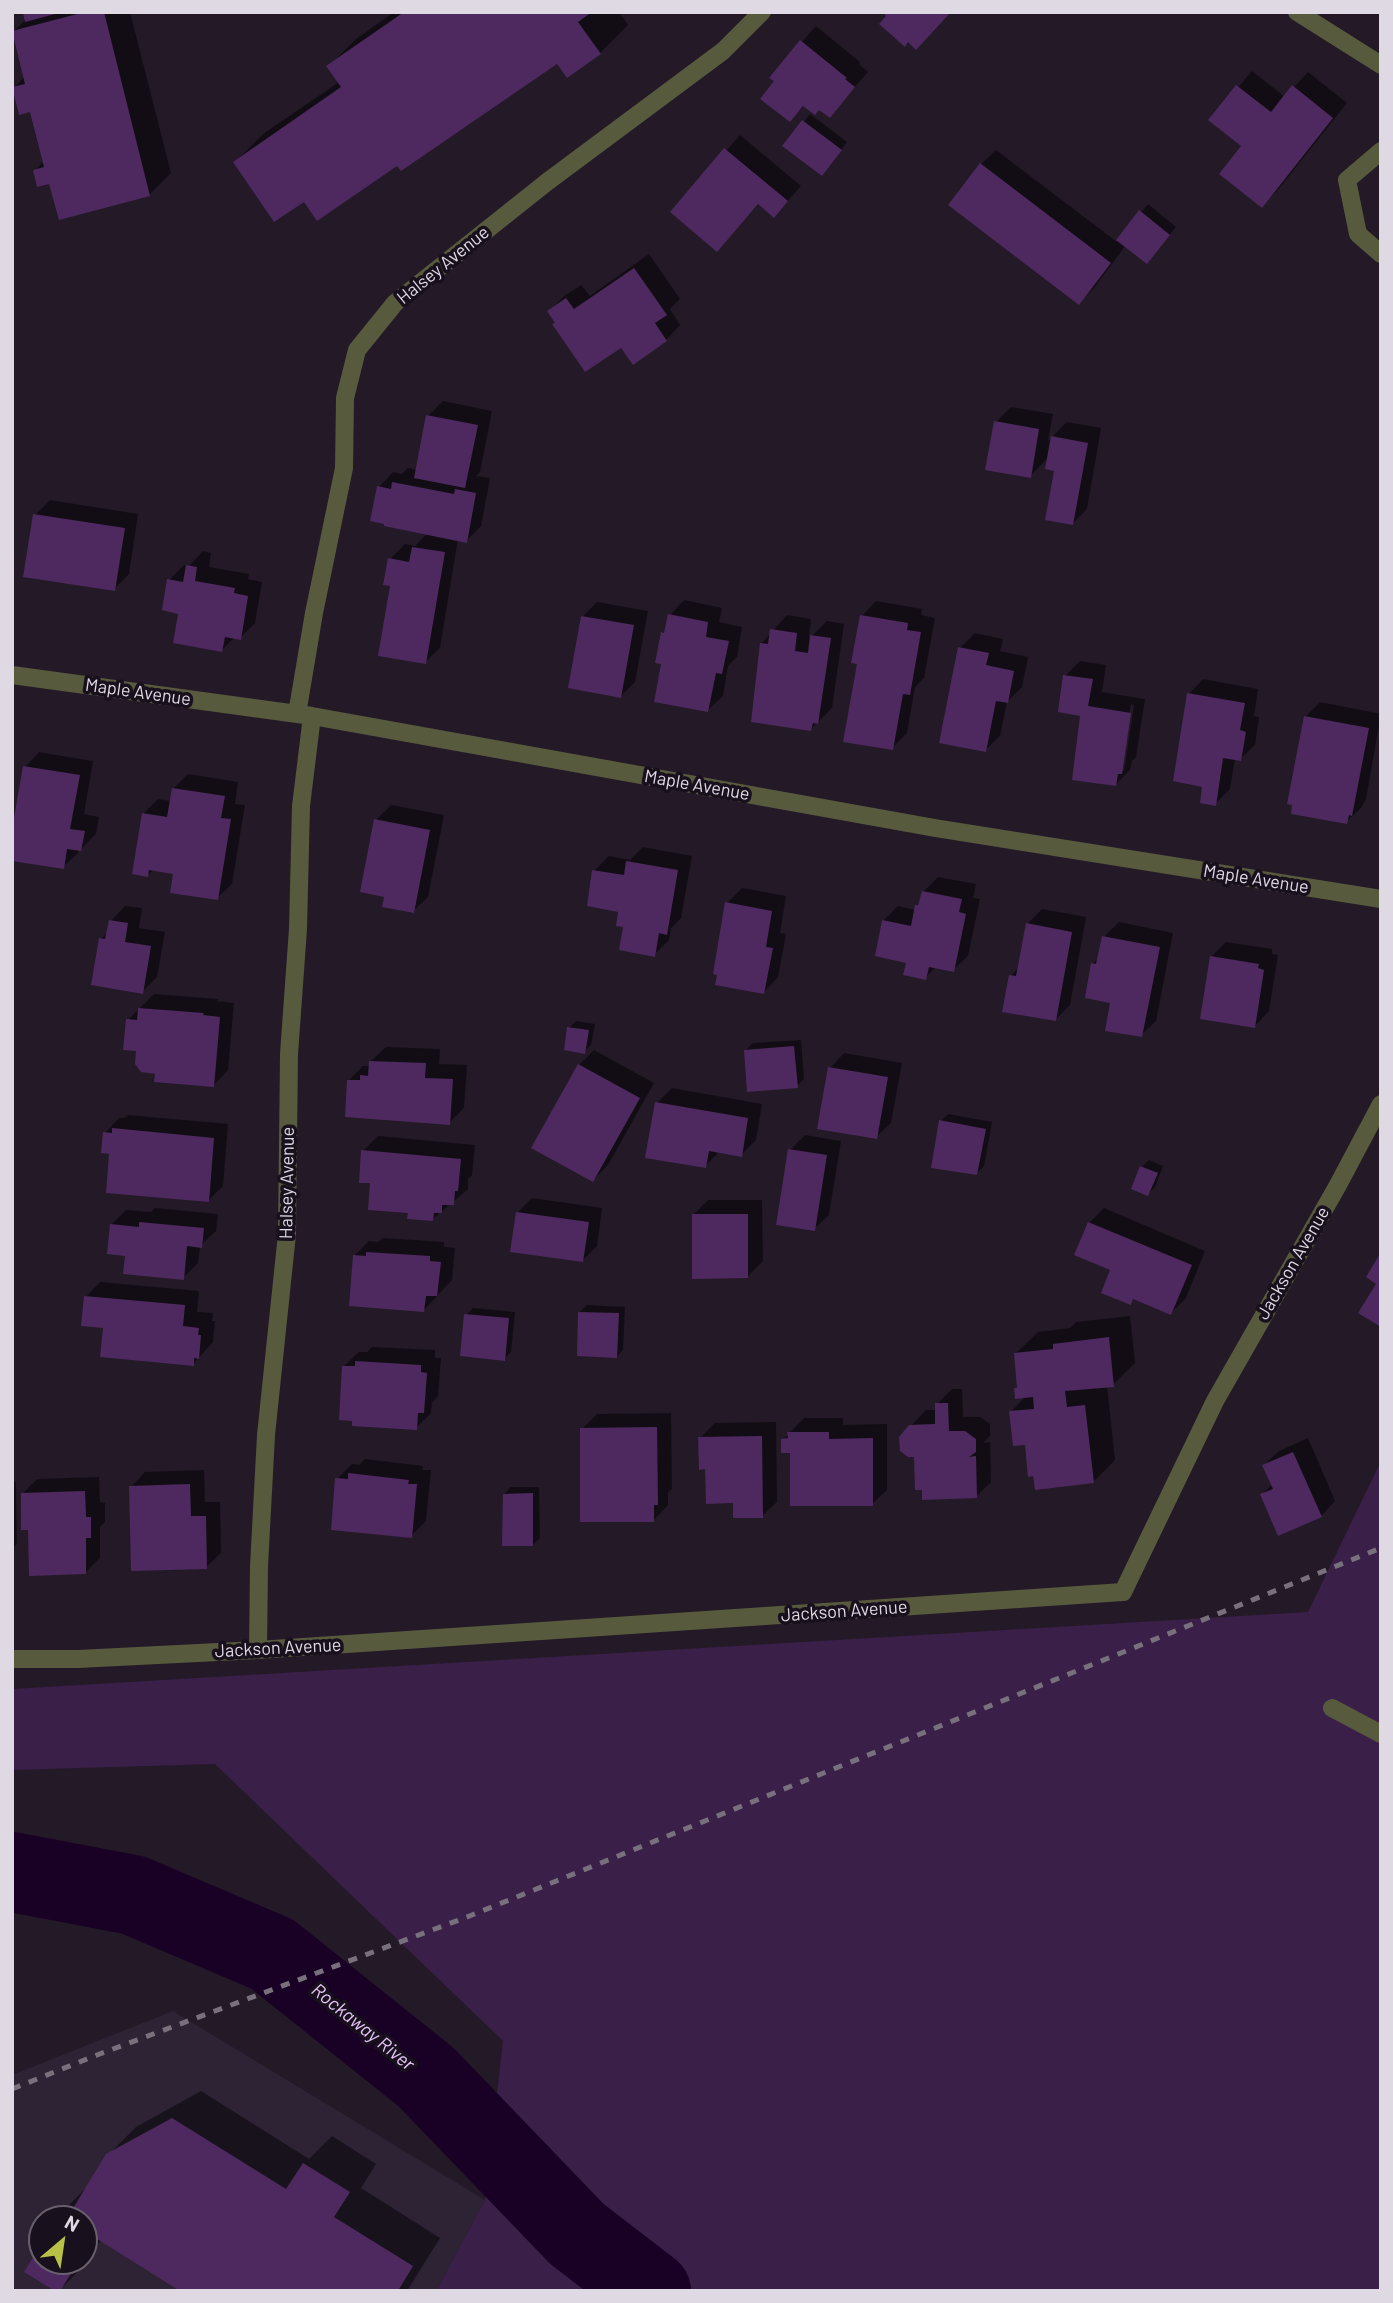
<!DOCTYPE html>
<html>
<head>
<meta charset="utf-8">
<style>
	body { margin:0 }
	#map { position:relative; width:1393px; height:2303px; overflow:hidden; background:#231927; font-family:Barlow,sans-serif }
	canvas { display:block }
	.frame { position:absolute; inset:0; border:14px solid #dfd9e3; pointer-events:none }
	.north { position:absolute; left:28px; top:2205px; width:70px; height:70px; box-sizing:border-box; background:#19101e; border:2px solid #68606d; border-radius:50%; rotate:29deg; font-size:19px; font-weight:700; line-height:28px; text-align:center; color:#dfd9e3 }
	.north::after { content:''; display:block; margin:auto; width:24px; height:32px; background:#b8c146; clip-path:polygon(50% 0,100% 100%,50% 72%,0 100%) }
</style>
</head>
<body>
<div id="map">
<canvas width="1393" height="2303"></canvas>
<div class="frame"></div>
<div class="north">N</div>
</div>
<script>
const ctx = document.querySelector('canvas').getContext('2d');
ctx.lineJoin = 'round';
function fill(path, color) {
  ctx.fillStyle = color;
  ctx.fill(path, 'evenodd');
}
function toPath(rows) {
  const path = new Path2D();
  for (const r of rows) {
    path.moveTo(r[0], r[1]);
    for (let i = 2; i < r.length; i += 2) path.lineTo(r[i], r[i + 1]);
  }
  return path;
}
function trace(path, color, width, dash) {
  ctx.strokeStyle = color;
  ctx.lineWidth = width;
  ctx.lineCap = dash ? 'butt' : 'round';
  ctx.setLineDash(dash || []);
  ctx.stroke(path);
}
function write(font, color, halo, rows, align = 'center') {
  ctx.font = font + ' Barlow,sans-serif';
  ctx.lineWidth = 7;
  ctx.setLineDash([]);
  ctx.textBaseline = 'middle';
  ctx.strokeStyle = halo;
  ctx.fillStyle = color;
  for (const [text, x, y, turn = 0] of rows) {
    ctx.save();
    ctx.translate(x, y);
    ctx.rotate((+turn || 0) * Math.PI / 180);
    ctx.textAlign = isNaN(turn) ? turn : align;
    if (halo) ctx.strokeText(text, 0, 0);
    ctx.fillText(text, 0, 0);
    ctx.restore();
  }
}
fill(toPath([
	[173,2011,485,2200,436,2291,12,2291,12,2075],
	[42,2219,84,2219,84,2261,42,2261]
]), '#2e2235');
fill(toPath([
	[1381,1461,1381,2291,436,2291,485,2200,503,2041,215,1764,12,1770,12,1689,1308,1612]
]), '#3a1f48');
fill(toPath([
	[25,12,130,12,171,173,149,195,51,182,35,170,44,161,31,110,14,88,25,76,14,31,26,19],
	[394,12,619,12,628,25,600,53,557,61,398,164,304,200,235,162,263,134,339,82,328,67,356,39],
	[816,26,860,62,859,64,868,72,829,116,819,108,805,105,790,120,777,81,771,77],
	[1252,71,1285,97,1308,72,1347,103,1277,191,1262,205,1244,146,1211,120],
	[810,114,847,142,829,167,785,146],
	[740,135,801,186,774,216,759,203,717,250,672,212],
	[996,150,1117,242,1148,204,1176,227,1154,254,1126,245,1094,288,1079,303,981,164],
	[649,254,680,299,670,309,680,325,666,340,621,345,557,322,549,311,564,296,581,285,590,296],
	[443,401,492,411,480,472,476,476,490,478,481,526,466,541,458,539,440,648,425,662,392,585,390,559,405,544,415,546,428,533,379,487,393,472,402,474,408,468,417,470,428,416],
	[1011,407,1053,414,1048,441,1067,422,1101,428,1087,509,1072,524,1056,469,1049,457,1030,476,996,422],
	[50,500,138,514,129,574,114,589,35,515],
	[203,551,211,553,209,567,249,574,248,579,262,582,255,623,240,638,235,637,222,650,180,612,169,580,184,565,189,566],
	[684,600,722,608,719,622,742,627,737,657,728,666,723,696,708,710,663,662,663,633,667,629,670,615],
	[876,601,922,609,921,615,935,618,924,678,915,687,907,733,892,748,859,663,862,616],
	[597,602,648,611,635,682,620,697,582,617],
	[787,615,811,619,809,636,811,637,827,621,844,624,832,708,811,729,762,643],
	[975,633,1003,639,1000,651,1028,657,1022,687,1007,702,1000,736,985,750,960,648],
	[1080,661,1106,665,1102,692,1145,699,1136,757,1132,761,1130,770,1116,784,1065,676],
	[1131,704,1134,705,1124,771,1120,771],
	[1203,679,1258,689,1254,716,1259,717,1255,745,1240,759,1235,758,1230,789,1215,804,1189,694],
	[1320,702,1381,714,1366,799,1361,808,1346,822,1305,717],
	[39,752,93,761,84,814,99,817,96,834,81,849,78,849,78,853,63,867,25,767],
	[188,774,238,782,235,804,245,805,232,884,217,898,175,872,154,869,148,875,144,813,158,799,171,801,173,789],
	[391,805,444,815,428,897,413,911,386,896,376,820],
	[643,847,692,856,681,918,671,928,669,940,654,955,625,926,620,910,594,871,609,856,630,860],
	[938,877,976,884,973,898,980,899,968,956,953,970,936,967,925,978,908,961,883,921,898,906,915,910,923,892],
	[742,888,786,896,780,933,786,934,778,977,764,992,727,903],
	[125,906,142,908,139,928,165,932,157,977,142,992,101,939,109,931,111,921],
	[1042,909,1086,917,1070,1005,1056,1019,1011,976,1019,967,1027,924],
	[1119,922,1173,933,1156,1021,1141,1035,1112,1001,1092,964,1100,957,1104,937],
	[1226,942,1272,949,1272,954,1278,955,1269,1011,1255,1026,1211,957],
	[154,994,218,999,217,1001,234,1003,228,1070,214,1085,157,1072,138,1049,128,1020],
	[576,1021,595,1024,591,1045,584,1052,569,1028],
	[801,1040,804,1079,797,1086,746,1050,753,1043],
	[386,1047,440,1049,439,1064,467,1065,464,1108,449,1123,349,1080,363,1066,371,1066,371,1061],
	[594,1050,654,1083,608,1165,593,1180,534,1147,579,1065],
	[844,1053,902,1063,891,1123,876,1137,830,1068],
	[672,1088,762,1104,756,1140,741,1155,720,1151,705,1166,657,1103],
	[948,1114,992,1122,984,1166,977,1173,941,1121],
	[128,1115,228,1124,223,1186,208,1201,111,1153,105,1133,119,1118,124,1118],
	[805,1135,841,1141,829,1215,814,1229,790,1150],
	[378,1136,475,1145,472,1175,468,1179,468,1189,433,1219,410,1211,372,1182,363,1151],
	[1149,1160,1163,1166,1155,1187,1148,1194,1142,1167],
	[532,1198,602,1208,597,1246,582,1261,518,1212],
	[708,1200,762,1200,763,1261,748,1276,693,1215],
	[155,1208,218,1214,216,1231,200,1246,198,1263,183,1278,127,1255,111,1225,126,1210,151,1212],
	[1104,1208,1205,1251,1186,1298,1171,1313,1135,1298,1130,1303,1089,1223],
	[383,1238,444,1242,444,1247,455,1248,452,1280,424,1310,354,1256,369,1241,378,1242],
	[100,1282,199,1291,197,1312,213,1313,212,1321,215,1321,213,1342,193,1364,105,1326,86,1297],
	[587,1305,625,1307,623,1350,616,1357,580,1312],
	[473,1308,515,1312,511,1352,504,1359,466,1315],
	[1130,1316,1135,1363,1113,1385,1107,1386,1115,1460,1093,1482,1027,1443,1011,1412,1026,1396,1016,1389,1019,1386,1016,1353,1038,1332,1070,1328,1076,1322],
	[372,1347,435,1350,435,1358,441,1358,438,1396,432,1403,431,1413,416,1428,344,1366,359,1352,367,1352],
	[952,1389,962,1389,963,1417,980,1417,990,1424,990,1436,983,1443,990,1442,991,1482,976,1497,916,1455,911,1426,926,1410,937,1410,937,1404],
	[671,1413,672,1489,668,1492,668,1505,654,1520,582,1429,597,1414],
	[804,1418,843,1418,843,1425,887,1424,887,1490,872,1504,791,1452,783,1440],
	[776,1422,777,1502,762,1516,735,1502,707,1467,700,1438,715,1423],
	[1308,1438,1335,1501,1321,1516,1262,1494,1273,1484,1264,1465,1279,1451],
	[365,1459,423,1466,422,1470,431,1470,426,1521,411,1536,337,1479,352,1464,359,1465],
	[204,1470,205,1502,220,1502,221,1553,206,1567,131,1487,145,1472],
	[99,1477,100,1502,105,1503,105,1522,100,1527,100,1558,85,1573,29,1528,22,1494,37,1479],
	[12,1482,16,1482,17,1544,12,1549],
	[511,1487,539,1487,540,1538,533,1545,504,1494],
	[201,2091,309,2159,332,2136,376,2164,361,2188,440,2238,407,2291,183,2291,101,2240,86,2263,59,2291,27,2271,42,2247,42,2261,84,2261,84,2219,59,2219,67,2207,90,2184,108,2155,136,2127]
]), '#0007');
trace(toPath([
	[12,1872,133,1895,272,1954,426,2077,577,2234,651,2291]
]), '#190025', 80);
fill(toPath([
	[23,12,59,12,59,13,25,22],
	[85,12,104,12,150,196,59,220,49,184,37,187,33,170,44,167,30,112,19,115,12,87,25,84,12,31],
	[404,12,592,12,578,22,601,54,567,78,557,64,401,171,397,166,317,221,304,202,274,222,233,162,341,87,326,66],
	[882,12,951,12,916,50,908,42,905,47,879,24,886,16],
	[800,40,847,78,845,79,855,87,830,118,819,110,815,115,803,106,790,122,760,99,774,81,769,78],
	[1236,85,1271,112,1292,85,1333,118,1262,208,1219,174,1241,146,1208,120],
	[802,120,842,150,822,176,782,146],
	[724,148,788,201,774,218,758,204,717,252,670,212],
	[980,163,1111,263,1079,305,948,205],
	[1139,210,1170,235,1147,264,1116,240],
	[634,268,667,315,655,323,667,341,633,365,621,348,585,372,552,324,555,323,547,311,566,298,574,309],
	[426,415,478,425,465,488,414,478],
	[994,421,1039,429,1031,478,985,470],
	[1051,436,1088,443,1073,525,1045,520,1054,471,1045,469],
	[392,482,454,494,455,489,476,493,467,543,384,526,384,524,370,521,377,486,391,489],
	[33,514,125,528,115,591,23,577],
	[412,547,445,552,426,664,378,656,390,586,383,585,388,558,409,562],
	[186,565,197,567,195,581,235,588,234,593,248,596,241,640,225,637,222,652,173,643,178,614,162,610,167,579,183,582],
	[668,614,708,622,706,637,729,641,722,674,716,673,708,712,654,702,661,664,655,663,661,632,664,633],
	[860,615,908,623,907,630,921,632,910,695,903,694,893,750,843,742,857,664,851,663],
	[581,616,634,625,621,698,568,688],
	[770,629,797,633,795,651,808,653,810,635,831,638,818,724,813,723,811,731,751,722,760,643,768,644],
	[958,647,989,653,986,665,1014,671,1008,703,996,701,986,752,939,743],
	[1063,675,1093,679,1088,706,1131,713,1122,774,1118,774,1116,786,1072,780,1080,716,1058,712],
	[1187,693,1245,703,1240,730,1246,732,1241,761,1223,758,1216,806,1200,803,1202,787,1173,781],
	[1304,716,1369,728,1352,816,1349,815,1347,824,1291,814,1292,805,1287,804],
	[23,766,80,775,70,829,85,831,81,851,67,849,64,869,12,861,12,829],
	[172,788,225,796,221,818,231,819,218,900,170,893,173,874,149,870,148,877,132,874,142,813,167,817],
	[374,819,430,830,414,913,382,907,384,897,360,892],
	[626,861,678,870,667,935,659,933,655,957,619,950,623,927,616,926,618,912,587,906,592,870,624,875],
	[922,891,962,899,959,912,966,914,954,972,929,967,926,980,903,975,906,963,875,956,882,920,911,926,915,905,918,905],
	[725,902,772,911,766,947,773,948,764,994,715,985,717,975,713,974],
	[109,920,128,923,125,942,151,946,143,994,91,985,99,938,105,939],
	[1026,923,1072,932,1056,1021,1002,1012,1009,975,1016,976],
	[1102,936,1160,947,1142,1037,1105,1031,1110,1003,1085,998,1091,963,1096,964],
	[1210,956,1259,964,1258,968,1264,970,1255,1028,1200,1019],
	[138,1008,204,1013,203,1015,220,1017,214,1087,154,1082,155,1074,141,1072,135,1064,136,1051,123,1050,126,1019,137,1020],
	[567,1027,589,1030,585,1054,564,1050],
	[794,1046,798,1088,747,1092,744,1050],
	[369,1061,426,1063,425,1078,453,1079,450,1125,345,1117,347,1080,360,1080,360,1075,368,1076],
	[578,1064,640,1098,593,1182,531,1148],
	[828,1067,888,1077,877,1139,817,1129],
	[655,1102,748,1118,742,1157,709,1151,706,1168,645,1158],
	[939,1120,986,1129,977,1175,931,1168],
	[112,1128,214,1138,209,1202,106,1193,109,1154,101,1153,103,1132,112,1133],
	[788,1149,827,1155,815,1231,776,1225],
	[361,1150,461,1159,458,1191,455,1191,454,1205,442,1205,442,1213,434,1213,433,1221,407,1219,408,1213,368,1210,370,1183,359,1183],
	[1140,1166,1158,1173,1148,1196,1131,1189],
	[516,1212,589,1222,583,1262,510,1252],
	[692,1214,748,1214,748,1278,692,1279],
	[139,1222,204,1228,202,1248,187,1246,184,1280,123,1274,125,1256,107,1254,110,1224,139,1227],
	[1088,1222,1192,1265,1171,1315,1133,1299,1131,1305,1101,1293,1110,1270,1074,1255],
	[366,1252,430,1256,430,1261,441,1262,437,1296,426,1296,424,1312,349,1306,353,1255,366,1256],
	[1381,1252,1381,1327,1358,1313,1376,1284,1366,1277],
	[84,1296,185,1305,183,1326,199,1328,198,1335,201,1335,199,1359,194,1358,194,1366,100,1357,103,1328,81,1326],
	[578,1312,619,1313,617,1358,577,1356],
	[464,1314,509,1318,505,1361,460,1356],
	[1109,1337,1114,1387,1065,1391,1067,1407,1085,1405,1094,1483,1035,1490,1033,1476,1028,1477,1025,1445,1013,1446,1009,1411,1034,1409,1033,1397,1015,1399,1014,1388,1017,1388,1014,1353,1053,1349,1053,1344],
	[355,1361,421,1365,421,1372,427,1373,424,1413,418,1413,417,1430,352,1426,352,1421,339,1420,342,1366,355,1366],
	[935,1403,948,1403,949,1431,965,1431,976,1439,976,1452,969,1457,976,1456,977,1498,922,1500,922,1490,915,1490,914,1457,908,1457,900,1451,899,1437,909,1425,935,1424],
	[657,1427,658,1505,654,1505,654,1522,580,1522,580,1428],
	[787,1432,829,1432,829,1439,873,1438,873,1506,790,1506,790,1453,781,1453,781,1439,788,1438],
	[762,1436,763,1518,733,1518,733,1503,706,1504,705,1469,699,1470,698,1437],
	[1293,1452,1322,1517,1278,1536,1260,1494,1273,1489,1262,1465],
	[348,1473,409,1480,408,1484,417,1484,412,1538,331,1530,335,1478,348,1479],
	[190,1484,191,1516,206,1516,207,1569,131,1571,129,1486],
	[85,1491,86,1517,91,1517,91,1538,86,1538,86,1574,29,1576,28,1530,21,1530,21,1493],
	[533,1493,533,1546,502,1546,503,1494],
	[172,2118,286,2189,303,2163,350,2192,334,2217,413,2266,398,2291,180,2291,94,2237,84,2253,84,2219,57,2219,66,2205,72,2210,106,2154],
	[42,2243,42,2261,79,2261,60,2291,55,2291,24,2272]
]), '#4e295f');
trace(toPath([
	[1297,12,1381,65],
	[1381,151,1347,180,1358,234,1381,254]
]), '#575a3d', 18);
trace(toPath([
	[12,675,312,716,935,828,1381,899],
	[297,714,314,613,344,468,345,398,357,350,395,303,547,182,723,51,762,12],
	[258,1650,259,1566,266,1435,287,1234,289,1054,298,929,301,806,312,716],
	[12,1659,78,1659,258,1650,1123,1592,1215,1401,1338,1185,1381,1104],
	[1332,1708,1381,1734]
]), '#575a3d', 18);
trace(toPath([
	[12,2089,97,2055,467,1917,1381,1548]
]), '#78707c', 5, [9, 9]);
write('18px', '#dfd9e3', '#19101e', [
	["Halsey Avenue",443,265,-39],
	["Maple Avenue",138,692,8],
	["Maple Avenue",697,785,10],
	["Maple Avenue",1256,879,9],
	["Halsey Avenue",287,1183,-89],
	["Jackson Avenue",1293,1263,-60],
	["Jackson Avenue",844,1611,-4],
	["Jackson Avenue",278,1648,-3]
]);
write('italic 19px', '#e7c6f8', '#19101e', [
	["Rockaway River",363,2027,39]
]);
</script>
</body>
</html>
